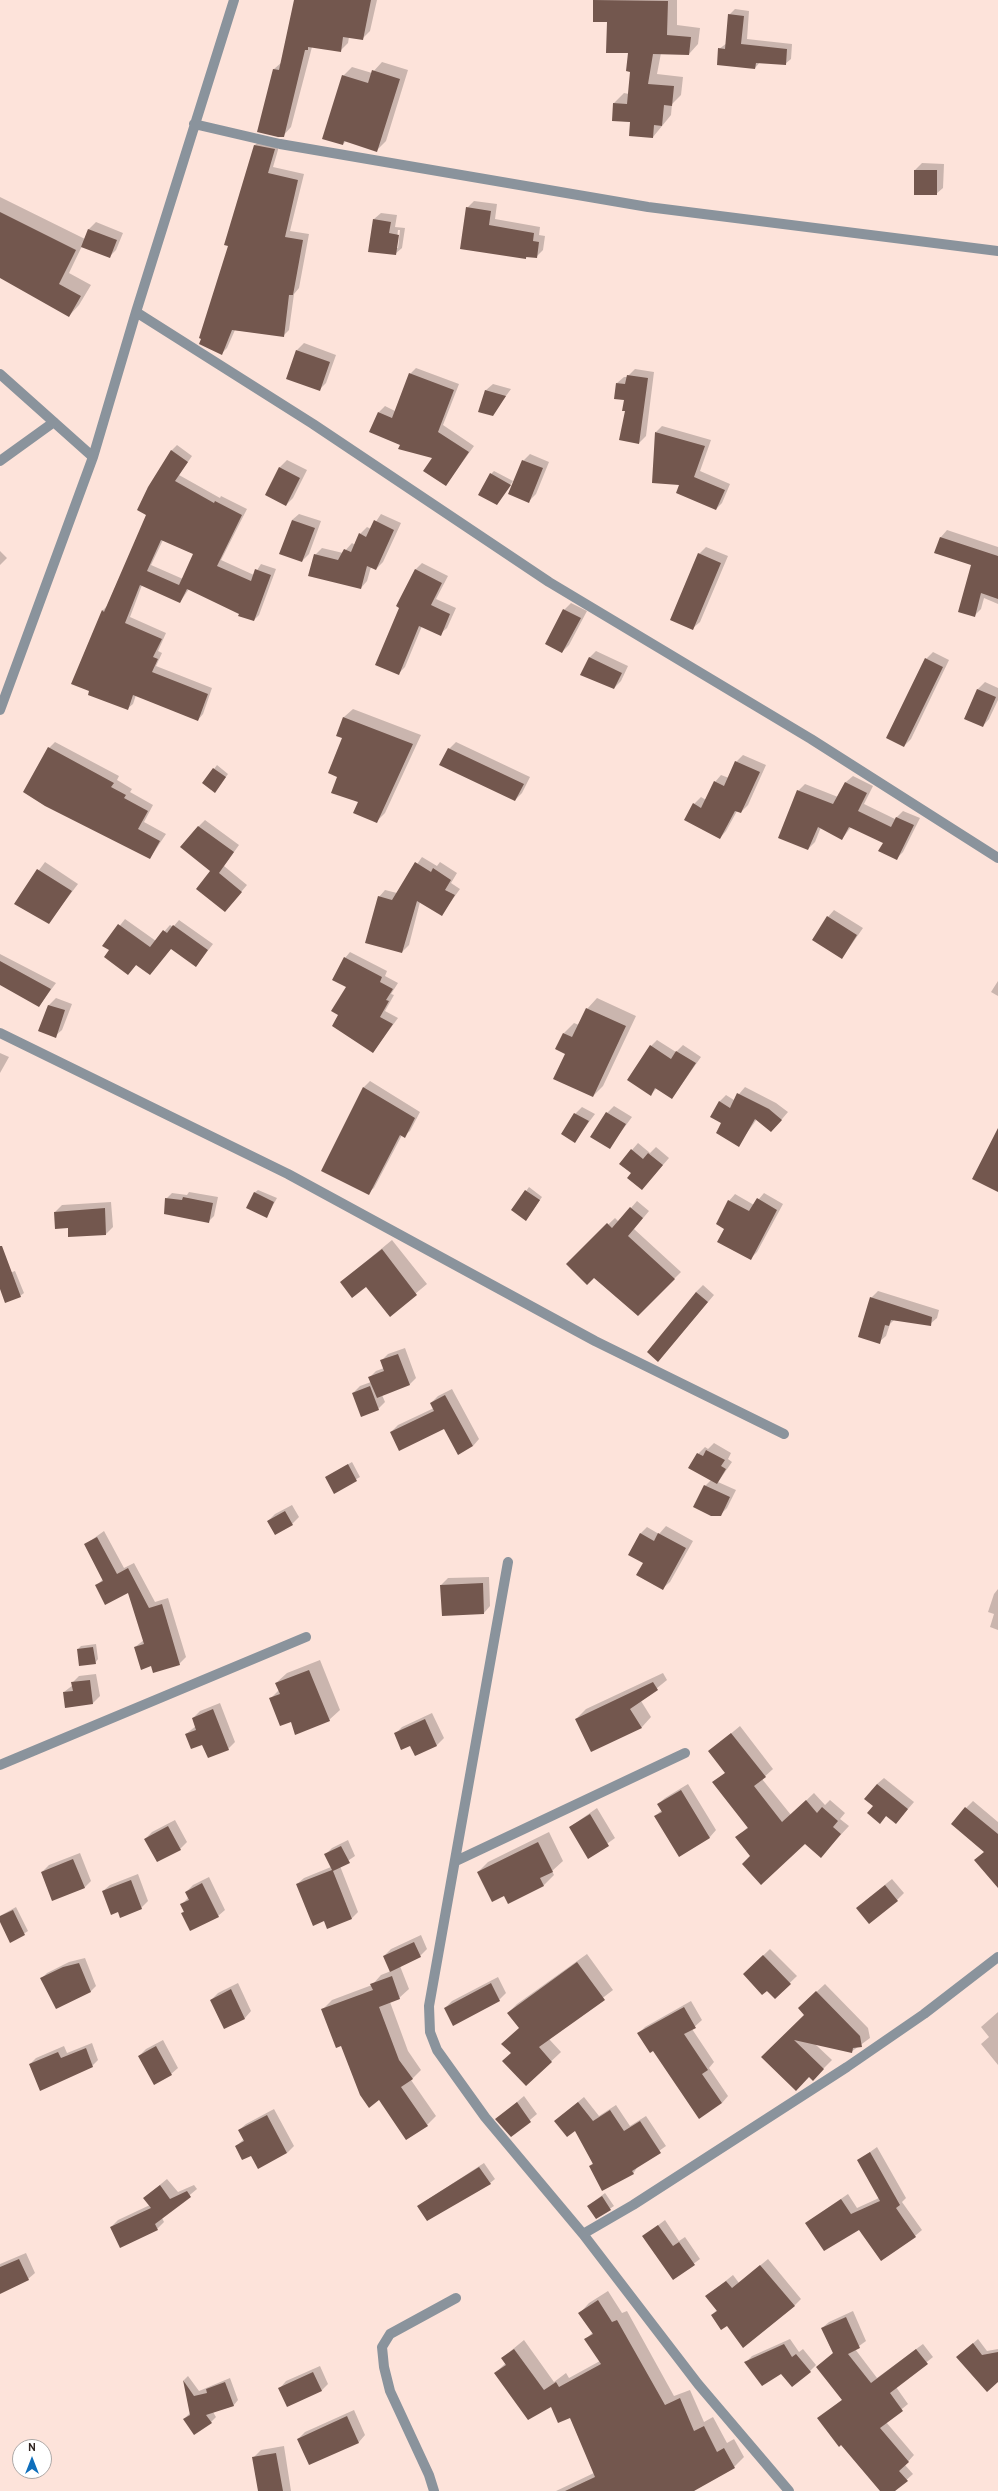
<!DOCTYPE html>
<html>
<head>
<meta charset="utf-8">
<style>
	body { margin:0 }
	#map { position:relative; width:998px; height:2491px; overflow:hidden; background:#fde3da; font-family:Overpass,sans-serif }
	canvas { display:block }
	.north { position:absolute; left:12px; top:2439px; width:40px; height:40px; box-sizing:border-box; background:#fff; border:1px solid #ada8a6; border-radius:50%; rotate:0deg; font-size:11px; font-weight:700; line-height:16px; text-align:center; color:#312521 }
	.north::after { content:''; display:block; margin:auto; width:14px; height:18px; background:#0f6fbc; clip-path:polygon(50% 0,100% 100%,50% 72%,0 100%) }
</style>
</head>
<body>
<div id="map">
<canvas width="998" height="2491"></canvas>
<div class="north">N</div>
</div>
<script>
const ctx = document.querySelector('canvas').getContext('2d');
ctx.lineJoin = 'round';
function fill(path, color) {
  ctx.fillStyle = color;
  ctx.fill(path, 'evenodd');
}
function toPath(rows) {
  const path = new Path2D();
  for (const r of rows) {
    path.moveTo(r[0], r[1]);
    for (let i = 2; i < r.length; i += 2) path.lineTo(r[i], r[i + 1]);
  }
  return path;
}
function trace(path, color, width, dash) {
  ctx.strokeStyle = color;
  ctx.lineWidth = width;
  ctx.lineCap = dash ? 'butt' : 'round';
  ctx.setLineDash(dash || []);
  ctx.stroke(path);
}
fill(toPath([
	[295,0,377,0,370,31,362,39,349,37,348,43,340,51,312,47,291,127,283,136,274,69,282,62],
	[594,0,677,0,677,25,700,28,698,44,689,54,661,53,657,74,683,77,681,95,672,104,671,115,653,137,631,122,613,120,614,103,624,93,629,94,631,71,630,52,608,21,594,21],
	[735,9,749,11,747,39,792,44,791,59,785,64,760,62,755,68,719,49,727,43,729,15],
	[382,62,408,70,386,141,377,150,346,141,343,144,343,76,352,67,372,73],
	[261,139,280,143,273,167,304,174,290,231,309,234,299,288,294,294,289,330,283,336,235,330,227,348,221,354,229,245,225,244,255,145],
	[922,163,944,164,943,188,936,194,915,170],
	[0,197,85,239,89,229,96,222,123,233,116,250,110,256,82,246,69,273,91,285,79,305,69,316,0,277],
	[474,201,497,204,495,219,540,227,539,235,545,236,543,250,536,257,528,256,526,258,467,208],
	[381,213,397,215,395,227,405,228,402,248,395,254,374,219],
	[398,230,400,230,398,248,396,248],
	[304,343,336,355,326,383,319,390,297,350],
	[416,368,459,384,443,425,474,446,446,485,434,458,401,444,379,412,385,406,395,411,410,374],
	[635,369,654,372,646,436,639,443,626,410,625,400,617,383,624,377,627,377],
	[493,384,511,389,492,415,486,390],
	[662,426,711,440,700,471,730,484,722,503,716,509,681,484,656,432],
	[177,445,192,456,179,475,220,498,221,496,247,509,221,560,254,575,261,564,276,569,259,615,254,620,189,589,180,602,142,585,130,617,166,633,158,651,162,653,156,666,212,688,203,714,198,720,136,695,133,704,127,709,102,611,107,606,147,515,171,451],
	[163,540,194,554,183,579,151,565],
	[530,454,549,462,536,494,529,501,523,461],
	[287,460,307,470,293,498,286,505,266,495,280,467],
	[494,471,513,481,497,504,491,474],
	[299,514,321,521,309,554,302,561,292,520],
	[381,514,401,523,383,562,376,569,371,567,367,581,361,588,315,555,322,548,343,553,352,543,355,545,360,534,367,527,371,529],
	[947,530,998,547,998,604,984,598,981,609,974,616,972,564,935,553,941,537],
	[706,547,728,556,700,622,693,628,699,554],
	[0,551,7,558,0,565],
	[422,563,448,576,436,599,456,608,447,628,440,634,422,626,405,667,398,674,416,569],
	[571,603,587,611,569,645,562,652,564,610],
	[596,651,628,666,621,681,614,688,589,658],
	[933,652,949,660,911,739,904,746,926,659],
	[985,682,998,688,998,700,989,719,983,726,965,718,978,689],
	[353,709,421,735,385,813,376,822,338,776,343,737,337,735,344,717],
	[55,742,119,776,117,780,132,789,130,792,153,805,144,822,166,834,150,858,49,748],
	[456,742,530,777,522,793,515,800,449,749],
	[743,755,766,765,748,805,741,812,737,811,726,831,720,838,694,804,701,797,706,800,715,782,721,775,729,778,736,762],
	[217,765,228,774,218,788,214,769],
	[853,776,873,786,864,804,895,819,903,811,920,818,903,852,896,859,884,842,851,827,842,839,821,827,815,842,808,849,798,791,805,784,838,797,846,782],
	[205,820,239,845,224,866,247,885,231,904,211,871,198,827],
	[422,857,437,866,440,862,457,873,451,883,460,889,442,914,420,902,409,945,402,952,379,897,385,890,397,893],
	[45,862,78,884,49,922,15,903],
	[834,910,863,928,842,958,828,917],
	[125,919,156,941,170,925,173,927,179,920,213,944,196,966,171,948,150,974,137,964,128,974,110,950,104,946],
	[350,952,387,971,385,976,398,983,391,994,394,995,385,1011,398,1018,373,1052,339,1015,347,987,345,958],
	[0,954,56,983,39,1006,0,984],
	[998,981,998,996,991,992],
	[56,998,72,1004,62,1030,55,1036,40,1031,49,1005],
	[597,998,636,1016,603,1086,593,1096,564,1033,574,1023,579,1025,587,1009],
	[657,1040,676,1052,683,1045,701,1057,672,1098,657,1088,651,1094,651,1046],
	[0,1053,9,1057,0,1073],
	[370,1081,420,1112,410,1131,404,1136,402,1135,374,1188,368,1193,322,1170,364,1087],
	[745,1087,776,1103,788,1112,777,1125,757,1119,738,1145,722,1123,719,1102,726,1095,734,1100],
	[614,1106,632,1117,609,1148,607,1113],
	[582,1107,595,1114,574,1142,575,1114],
	[638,1143,650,1153,656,1147,669,1158,642,1189,632,1173,632,1150],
	[529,1187,542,1197,529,1216,512,1210],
	[258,1190,277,1198,267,1216,254,1193],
	[189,1192,218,1197,214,1216,208,1222,166,1199,172,1193,187,1195],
	[764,1193,783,1204,757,1252,751,1258,725,1228,729,1201,735,1194,754,1205],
	[637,1201,649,1211,634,1229,681,1272,638,1315,594,1276,567,1264,615,1218,619,1222],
	[111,1202,113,1227,106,1234,69,1227,55,1212,62,1205],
	[392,1240,427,1284,390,1315,367,1286,341,1282],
	[15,1271,24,1293,20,1296,0,1286,1,1276],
	[703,1285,714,1295,658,1361,696,1292],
	[878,1291,939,1310,937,1318,930,1324,894,1320,890,1324,886,1336,879,1342,871,1298],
	[405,1348,416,1378,410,1384,382,1395,385,1402,378,1409,353,1393,360,1386,371,1382,369,1378,376,1371,384,1368,381,1361,388,1354],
	[452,1389,479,1439,473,1446,445,1428,391,1432,398,1425,434,1408,431,1403,438,1396],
	[714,1443,731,1453,728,1459,732,1462,718,1482,736,1490,727,1508,720,1515,705,1486,711,1480,698,1454,705,1447,708,1449],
	[352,1462,360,1477,334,1492,326,1477],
	[292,1505,299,1517,292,1524,268,1521,275,1514],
	[666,1526,693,1541,670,1582,663,1588,644,1562,640,1534,647,1527,659,1534],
	[104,1531,124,1568,134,1563,155,1602,168,1598,186,1657,179,1664,152,1665,135,1647,144,1640,128,1592,96,1586,103,1579,86,1544],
	[489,1577,490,1606,484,1613,441,1585,448,1578],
	[998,1589,998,1630,990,1627,994,1614,988,1612,994,1594],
	[96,1644,98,1659,95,1663,78,1649,81,1646],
	[320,1660,340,1710,329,1720,291,1721,270,1699,279,1690,276,1683,287,1673],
	[663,1673,667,1680,641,1701,651,1717,642,1727,576,1719,586,1709],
	[96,1674,100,1696,93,1703,64,1692,73,1685,72,1683,79,1676],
	[220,1703,235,1742,228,1749,203,1744,186,1734,196,1726,193,1718,200,1711],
	[432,1713,444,1738,437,1745,416,1755,411,1745,395,1734,402,1727],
	[740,1726,773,1769,762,1779,791,1815,814,1793,825,1805,830,1800,845,1813,840,1819,849,1826,821,1856,805,1843,751,1856,737,1837,748,1827,714,1782,726,1772,710,1751],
	[884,1778,914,1802,896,1823,887,1815,880,1822,874,1806,877,1784],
	[688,1784,716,1830,710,1837,679,1855,655,1816,662,1810,658,1804,665,1798],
	[973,1801,998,1822,998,1886,966,1808],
	[597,1808,615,1838,589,1857,570,1827],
	[175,1820,187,1842,180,1849,145,1839,152,1832],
	[549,1832,563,1861,552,1871,554,1875,544,1885,509,1902,505,1894,478,1872,488,1862],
	[348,1840,355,1856,340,1866,358,1912,352,1918,325,1920,297,1884,304,1878,331,1867,325,1855,332,1848],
	[80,1853,91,1881,84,1888,42,1872,49,1865],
	[138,1874,148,1901,141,1908,118,1911,103,1891,110,1885],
	[209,1877,225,1910,218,1916,182,1913,184,1911,181,1905,188,1898,186,1892,193,1885],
	[892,1879,904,1893,897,1900,865,1901],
	[16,1907,28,1931,11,1942,0,1916],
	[421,1935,427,1949,420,1956,400,1966,409,1989,399,1998,390,2002,408,2051,421,2070,411,2080,436,2116,427,2125,342,2044,323,2009,332,2000,372,1985,381,1975,391,1971,384,1956,391,1949],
	[770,1949,797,1976,775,1997,744,1974],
	[587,1954,613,1990,549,2039,561,2052,526,2085,511,2053,520,2028,508,2013,517,2004],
	[85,1958,96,1986,90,1992,41,1979,47,1973,69,1962],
	[498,1977,506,1993,499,2000,445,2008,452,2001],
	[238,1983,251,2011,245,2018,224,2028,211,2000,218,1993],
	[825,1984,868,2028,870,2038,851,2052,815,2044,832,2060,813,2079,809,2076,762,2057,806,2015,799,2008],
	[691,2001,702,2020,692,2029,714,2062,709,2068,728,2096,722,2103,653,2050,638,2034,645,2027],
	[998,2012,998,2065,981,2044,989,2037,981,2027],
	[163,2040,178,2068,171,2074,139,2056,146,2049],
	[92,2043,98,2060,92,2066,30,2064,36,2058,64,2046,67,2053],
	[524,2096,537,2114,511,2136,497,2119],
	[584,2097,599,2116,616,2105,630,2126,646,2116,666,2146,638,2166,633,2174,590,2166,593,2163,575,2129,561,2116],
	[274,2109,294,2146,287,2153,251,2154,236,2146,244,2139,239,2130,246,2124],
	[877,2147,906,2198,902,2202,922,2230,915,2236,806,2223,848,2194,857,2208,879,2198,859,2160],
	[484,2163,495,2179,490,2183,418,2206],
	[167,2179,178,2192,194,2185,197,2189,162,2218,164,2222,157,2229,111,2227,118,2220,150,2205,144,2198],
	[605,2193,614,2206,596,2218,588,2206],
	[665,2220,679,2241,685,2237,700,2259,673,2279,644,2236],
	[26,2253,35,2273,28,2279,0,2292,0,2264],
	[768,2259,801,2299,794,2306,727,2325,712,2315,717,2310,707,2296,733,2275,739,2283],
	[608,2291,622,2313,627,2311,674,2396,690,2390,704,2422,713,2417,727,2443,734,2439,744,2457,734,2467,692,2491,556,2491,594,2473,570,2417,495,2373,506,2363,502,2358,524,2340,554,2382,566,2373,569,2378,600,2361,586,2339,593,2332,580,2313,589,2303],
	[853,2311,866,2341,855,2349,877,2378,923,2344,933,2357,896,2387,908,2404,886,2422,914,2455,905,2465,913,2474,894,2491,881,2491,819,2418,843,2399,833,2353,822,2328,829,2322],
	[790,2339,799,2352,803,2349,816,2365,810,2371,781,2372,746,2362,752,2356],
	[978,2339,987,2351,998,2349,998,2380,962,2353],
	[320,2366,328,2384,321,2391,280,2388,286,2381],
	[188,2376,199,2391,230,2378,238,2400,233,2406,213,2412,216,2417,211,2422,184,2419,190,2413,184,2380],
	[354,2410,365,2435,359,2442,298,2439,305,2432],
	[284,2446,291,2491,259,2491,253,2458,261,2450]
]), '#0003');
fill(toPath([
	[294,0,371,0,363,40,343,37,341,52,308,47,308,50,305,50,284,137,278,137,257,132,273,69,279,70],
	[593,0,668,1,667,35,691,37,689,55,653,54,648,84,674,86,672,106,664,105,662,126,654,125,653,138,629,136,630,122,612,121,613,103,627,104,630,72,626,71,628,53,606,53,607,22,593,22],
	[728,14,744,16,741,44,787,49,786,65,756,63,755,69,717,65,718,48,725,49],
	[372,70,400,79,377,152,344,141,343,145,322,139,342,75,368,83],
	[254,145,275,149,268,173,298,180,285,237,303,240,293,295,289,295,284,337,232,330,222,355,199,344,201,339,199,338,228,246,224,245],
	[914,170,937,170,937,195,914,195],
	[466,207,491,211,489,225,534,233,533,241,539,242,537,258,526,257,526,259,460,249],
	[0,212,76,250,59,284,81,296,69,317,0,278],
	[373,219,391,222,389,233,399,235,396,255,368,252],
	[88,229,117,240,110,258,81,247],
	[296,350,330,362,320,391,286,379],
	[409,373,454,390,438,432,469,452,446,486,423,471,432,458,398,449,400,445,369,432,378,412,392,418],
	[627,375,648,378,639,444,619,440,625,411,622,411,624,400,614,399,616,383,625,384],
	[485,390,506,396,493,416,478,412],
	[655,432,705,446,694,477,725,490,716,510,676,493,679,485,652,483],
	[171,450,188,462,175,481,214,503,215,501,242,515,217,566,251,581,255,569,271,575,254,621,238,616,239,614,187,589,180,603,140,585,125,623,162,639,153,657,158,659,152,672,208,694,198,721,133,695,128,710,88,695,89,691,71,684,102,610,104,612,146,515,137,510,148,487],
	[161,540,193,554,179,585,147,571],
	[522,460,543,468,529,503,508,494],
	[279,467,300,478,286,506,265,495],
	[490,473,511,485,497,505,478,495],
	[292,520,315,528,302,562,279,554],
	[374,520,394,530,376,570,367,566,361,589,308,576,314,554,338,560,344,549,351,552,359,533,366,537],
	[940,537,998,556,998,599,981,593,975,617,958,612,971,565,934,553],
	[698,553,721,563,693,630,670,620],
	[415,569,442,583,431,605,450,614,441,636,419,626,399,675,375,665,399,608,396,606],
	[563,609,581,618,562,653,545,644],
	[589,657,622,673,614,689,580,675],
	[925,658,943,667,904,747,886,738],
	[977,689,996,697,983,727,964,719],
	[343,717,413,744,377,823,353,813,358,802,331,793,337,777,328,773,342,738,336,736],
	[48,747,114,783,111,787,126,795,124,798,148,811,138,829,160,841,150,859,45,806,23,792],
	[448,748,524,784,515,801,439,765],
	[735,761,760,772,741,813,735,811,720,839,684,820,693,803,701,808,714,781,724,786],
	[213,768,226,777,215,793,202,783],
	[845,782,867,793,858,811,891,827,896,817,914,825,897,860,878,851,883,843,849,827,842,840,818,827,808,850,778,838,797,790,833,804],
	[198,826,234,852,219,873,242,892,225,912,196,889,210,871,180,847],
	[415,862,431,872,433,868,451,880,445,890,455,895,442,916,417,901,402,953,365,943,378,896,392,900],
	[37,869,72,891,49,924,14,904],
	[827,916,857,935,842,959,812,940],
	[118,924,150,947,163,930,167,933,173,925,208,950,196,967,171,949,150,975,136,965,128,975,104,957,109,950,102,946],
	[344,957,382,977,380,982,393,989,386,1000,389,1001,380,1017,393,1024,373,1053,332,1026,338,1015,331,1011,346,987,332,980],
	[0,961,51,989,39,1007,0,985],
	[48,1005,65,1010,56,1038,38,1031],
	[586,1008,626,1026,593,1097,553,1079,565,1054,555,1049,563,1033,572,1037],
	[650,1045,671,1059,676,1051,696,1063,672,1099,655,1088,651,1096,627,1080],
	[363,1087,415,1118,405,1138,400,1135,369,1195,321,1171],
	[737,1093,769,1109,782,1120,771,1132,755,1119,739,1147,716,1133,721,1123,710,1117,719,1101,730,1108],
	[606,1112,626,1124,610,1149,590,1137],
	[574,1113,589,1121,575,1143,561,1134],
	[998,1128,998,1192,972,1179],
	[631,1149,643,1159,648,1153,663,1165,642,1190,627,1178,631,1173,619,1164],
	[525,1190,540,1200,526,1221,511,1210],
	[254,1192,274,1202,267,1218,246,1208],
	[183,1197,213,1203,209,1223,164,1214,165,1198,182,1200],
	[757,1198,777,1210,751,1260,717,1242,724,1229,716,1224,728,1200,749,1211],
	[630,1207,643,1218,628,1236,675,1279,638,1316,594,1278,587,1285,566,1264,607,1223,612,1228],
	[105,1208,106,1235,68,1237,68,1228,55,1229,54,1212],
	[0,1246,2,1246,21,1297,5,1303,0,1289],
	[382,1249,417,1295,390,1317,366,1287,352,1298,340,1282],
	[696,1292,708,1302,658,1362,647,1352],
	[870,1297,932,1317,931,1326,891,1320,889,1326,885,1325,880,1344,858,1337],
	[398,1354,410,1385,377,1398,368,1377,384,1371,380,1360],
	[370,1386,379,1410,361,1417,352,1393],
	[445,1395,473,1446,458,1455,444,1429,399,1451,390,1432,434,1411,430,1403],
	[706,1450,725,1460,721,1466,726,1469,717,1484,688,1468,697,1453,703,1456],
	[348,1464,357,1481,334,1494,325,1477],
	[704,1485,730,1497,721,1516,711,1516,693,1507],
	[285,1511,293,1525,275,1535,267,1521],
	[640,1533,654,1541,658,1533,686,1548,663,1590,636,1575,643,1563,628,1555],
	[97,1537,117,1574,128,1568,149,1608,162,1604,180,1665,153,1673,151,1666,141,1670,134,1647,144,1644,128,1593,105,1605,95,1585,103,1581,84,1544],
	[483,1583,484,1614,442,1616,440,1585],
	[93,1647,96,1664,79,1666,77,1649],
	[309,1670,330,1721,295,1735,291,1722,280,1726,269,1698,280,1694,275,1683],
	[90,1680,93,1704,65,1708,63,1692,73,1691,71,1682],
	[653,1682,658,1690,630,1709,642,1728,591,1752,575,1719],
	[213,1709,229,1750,208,1758,202,1745,191,1749,185,1734,196,1730,192,1718],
	[425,1719,437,1746,415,1756,410,1746,401,1750,394,1733],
	[731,1733,766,1777,754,1786,782,1822,806,1800,817,1813,822,1807,838,1821,833,1827,841,1834,821,1858,805,1844,761,1885,742,1864,750,1856,735,1837,748,1828,712,1782,725,1773,708,1751],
	[877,1784,908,1809,896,1824,886,1816,880,1824,867,1813,873,1806,864,1799],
	[681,1790,710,1838,679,1857,654,1816,662,1812,657,1804],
	[965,1807,998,1834,998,1888,974,1860,984,1852,951,1824],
	[590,1814,609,1846,588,1859,569,1827],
	[168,1826,181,1850,157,1862,144,1839],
	[538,1842,553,1872,540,1878,544,1886,508,1904,504,1896,492,1902,477,1872],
	[341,1846,350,1863,333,1871,352,1919,327,1929,324,1921,313,1926,296,1884,332,1870,324,1854],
	[73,1859,85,1888,52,1901,41,1872],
	[131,1880,142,1909,120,1918,118,1912,111,1915,102,1891],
	[202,1883,219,1917,190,1931,181,1913,184,1912,180,1904,189,1900,185,1892],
	[885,1885,898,1901,869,1924,856,1908],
	[13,1910,25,1935,10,1943,0,1922,0,1916],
	[414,1942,421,1957,390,1972,383,1956],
	[763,1955,791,1984,775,1999,767,1991,762,1995,743,1974],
	[577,1962,605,2000,539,2047,552,2062,526,2086,502,2061,511,2053,501,2044,519,2028,507,2013],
	[79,1963,91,1992,56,2009,40,1978,63,1967],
	[392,1976,400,1999,379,2007,399,2060,413,2079,401,2087,428,2126,406,2140,379,2100,369,2108,360,2095,341,2046,336,2048,321,2009,373,1990,370,1984],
	[491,1983,500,2001,453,2026,444,2008],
	[231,1989,245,2019,224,2029,210,2000],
	[816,1991,860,2036,862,2047,853,2048,852,2053,794,2040,824,2069,813,2081,809,2077,796,2091,761,2057,804,2015,798,2008],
	[684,2007,696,2028,684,2034,708,2070,702,2074,722,2103,699,2119,653,2051,650,2053,637,2033],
	[156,2046,172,2075,154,2085,138,2056],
	[86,2048,93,2067,40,2091,29,2064,58,2052,61,2058],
	[517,2102,531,2122,511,2137,495,2119],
	[578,2102,593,2121,610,2110,624,2131,640,2121,661,2153,632,2171,634,2174,602,2191,589,2166,593,2164,575,2131,567,2137,554,2121],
	[267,2115,287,2153,258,2169,251,2156,242,2160,235,2146,244,2141,238,2130],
	[870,2152,900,2205,896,2208,916,2237,881,2261,859,2230,824,2251,805,2223,841,2199,851,2214,880,2201,857,2160],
	[479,2167,491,2184,427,2221,417,2206],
	[160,2185,170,2199,187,2191,191,2197,155,2224,158,2230,120,2248,110,2227,151,2208,143,2198],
	[602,2196,611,2210,596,2219,587,2206],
	[658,2225,673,2246,679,2242,695,2265,673,2280,642,2236],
	[19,2259,29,2280,0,2294,0,2267],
	[760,2265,795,2306,743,2348,727,2326,721,2330,711,2315,717,2311,705,2296,726,2281,732,2288],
	[598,2300,612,2322,617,2320,665,2405,680,2398,694,2431,704,2426,717,2452,724,2448,735,2468,694,2491,565,2491,595,2477,570,2418,558,2423,551,2407,528,2420,494,2373,506,2365,501,2358,514,2349,544,2390,556,2382,559,2387,601,2364,584,2339,593,2334,578,2313],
	[846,2317,860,2348,848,2354,871,2383,916,2349,928,2364,890,2393,903,2411,880,2428,909,2462,899,2471,908,2481,895,2491,880,2491,841,2445,839,2447,817,2418,842,2400,816,2367,833,2353,821,2328],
	[973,2343,982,2355,998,2352,998,2382,987,2392,956,2357],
	[784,2344,792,2357,796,2354,811,2372,792,2387,781,2374,762,2386,744,2362],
	[313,2372,322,2391,287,2407,278,2388],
	[183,2380,194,2396,207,2393,206,2389,225,2382,234,2406,206,2415,212,2423,194,2435,183,2419,190,2415],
	[347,2416,359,2443,309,2465,297,2439],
	[276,2453,283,2491,258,2491,252,2457]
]), '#73574e');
trace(toPath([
	[194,124,280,144,648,207,998,251],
	[136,312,313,424,549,582,811,739,998,858],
	[0,374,93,457],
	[0,461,54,422],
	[0,710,93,457,136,312,234,0],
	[0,1033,288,1174,595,1341,784,1434],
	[508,1562,429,2006,430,2032,437,2050,485,2117,583,2234,698,2384,789,2491],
	[0,1765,306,1637],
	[456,1861,685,1753],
	[583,2234,633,2205,847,2067,924,2014,998,1957],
	[434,2491,429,2475,390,2391,384,2367,382,2347,390,2334,456,2298]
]), '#8a939c', 10);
</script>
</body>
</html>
